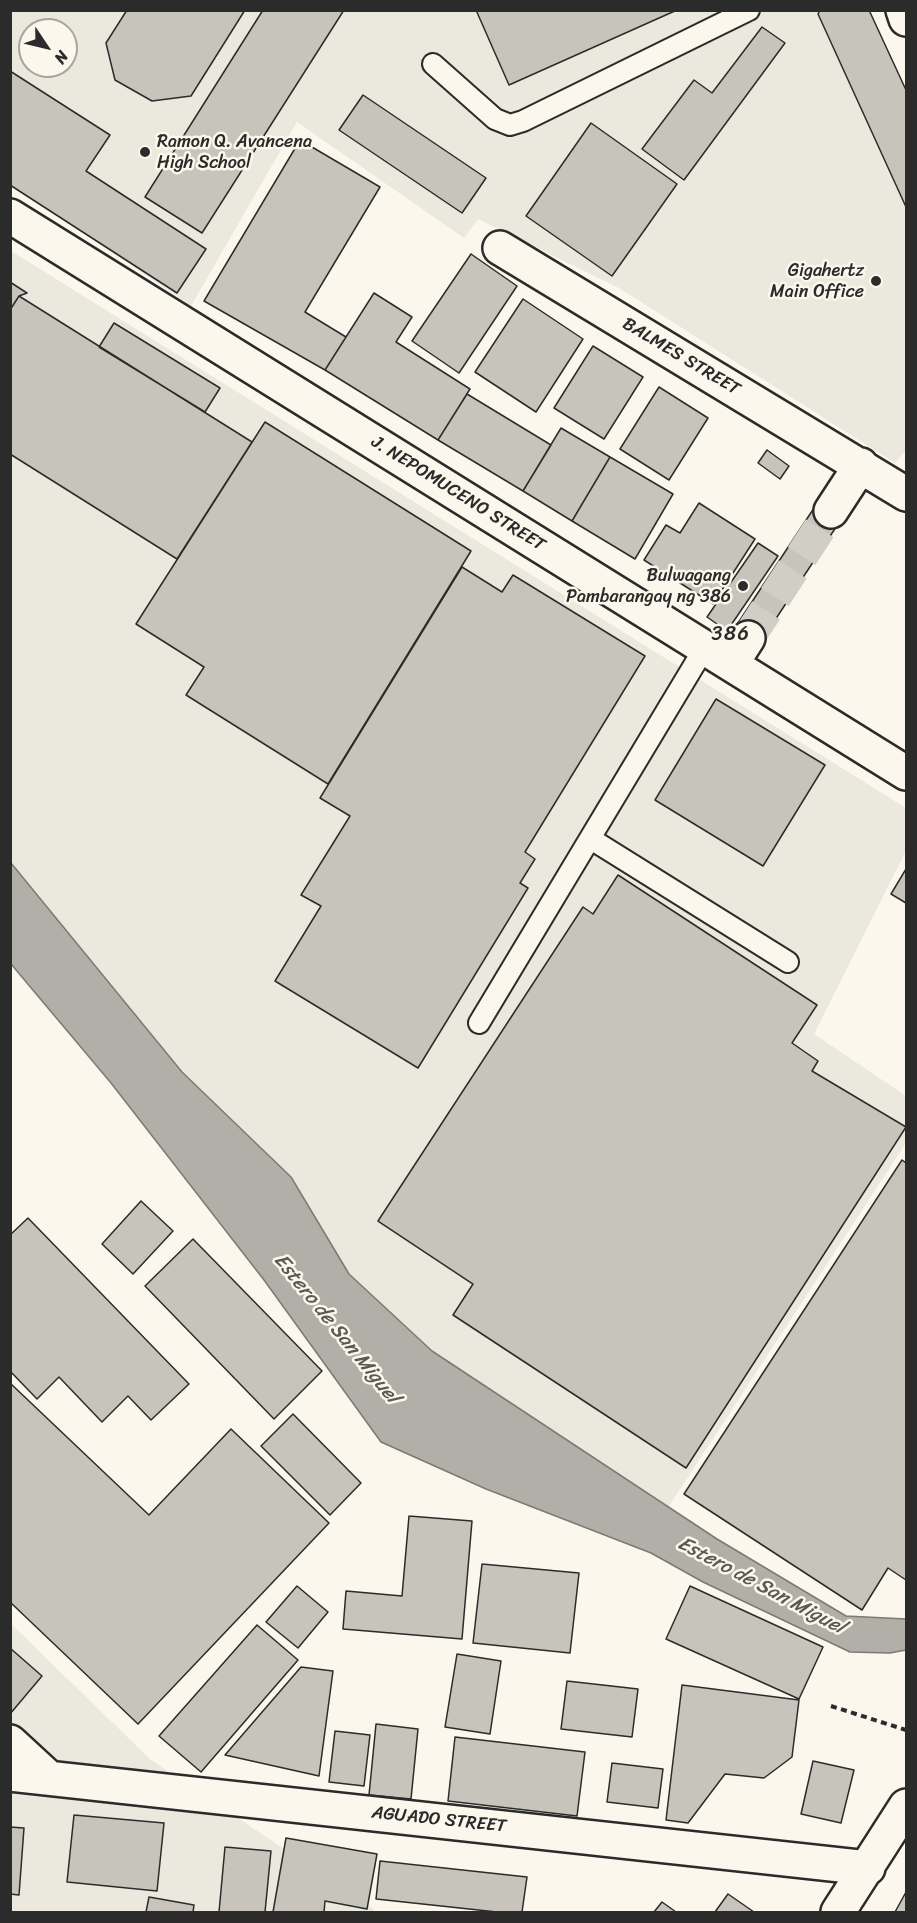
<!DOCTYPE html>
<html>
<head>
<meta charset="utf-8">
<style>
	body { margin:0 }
	#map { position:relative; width:917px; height:1923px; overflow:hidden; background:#fbf7ec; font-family:Sriracha,sans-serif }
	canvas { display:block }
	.frame { position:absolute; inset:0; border:12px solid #2b2b2b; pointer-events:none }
	.north { position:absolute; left:18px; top:18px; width:60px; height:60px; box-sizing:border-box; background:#fbf7ec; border:2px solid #a8a59f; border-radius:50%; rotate:125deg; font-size:16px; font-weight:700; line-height:24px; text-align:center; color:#2b2b2b }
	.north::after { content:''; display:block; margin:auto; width:21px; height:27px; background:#2b2b2b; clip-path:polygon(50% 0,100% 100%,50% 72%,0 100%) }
</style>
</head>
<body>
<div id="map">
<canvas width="917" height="1923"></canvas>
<div class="frame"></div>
<div class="north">N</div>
</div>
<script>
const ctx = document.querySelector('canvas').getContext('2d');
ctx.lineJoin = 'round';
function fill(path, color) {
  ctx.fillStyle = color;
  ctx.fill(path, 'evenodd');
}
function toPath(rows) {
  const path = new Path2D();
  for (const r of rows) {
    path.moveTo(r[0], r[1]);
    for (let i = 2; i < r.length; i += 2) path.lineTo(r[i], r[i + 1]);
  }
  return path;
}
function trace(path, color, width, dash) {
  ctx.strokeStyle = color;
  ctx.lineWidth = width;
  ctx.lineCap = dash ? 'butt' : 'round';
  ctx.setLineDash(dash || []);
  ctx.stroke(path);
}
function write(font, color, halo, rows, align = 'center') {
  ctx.font = font + ' Sriracha,sans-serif';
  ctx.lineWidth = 5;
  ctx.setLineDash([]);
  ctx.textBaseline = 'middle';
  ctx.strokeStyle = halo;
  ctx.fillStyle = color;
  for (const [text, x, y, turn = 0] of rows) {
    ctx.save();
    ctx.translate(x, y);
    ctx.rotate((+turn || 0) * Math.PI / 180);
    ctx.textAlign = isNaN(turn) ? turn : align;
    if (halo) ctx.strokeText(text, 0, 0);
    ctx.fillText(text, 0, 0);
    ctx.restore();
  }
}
fill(toPath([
	[10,11,869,11,906,90,906,450,895,463,619,288,478,219,464,238,297,122,191,306,11,183],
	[30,30,66,30,66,66,30,66],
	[11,251,906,808,906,851,814,1034,906,1096,906,1143,669,1506,432,1351,349,1274,291,1177,182,1072,11,863],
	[10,1623,151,1760,374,1909,373,1912,11,1912]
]), '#ebe8de');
const water = toPath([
	[11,863,182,1072,291,1177,349,1274,432,1351,717,1539,846,1616,906,1619,906,1650,890,1653,850,1652,703,1582,651,1553,486,1489,381,1442,264,1280,111,1083,11,964,11,863]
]);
fill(water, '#b1afa7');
trace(water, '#7b7a75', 1.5);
const building = toPath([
	[127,10,245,10,191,96,152,101,115,80,106,43,127,10],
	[263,10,344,10,202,233,145,197,263,10],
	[476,10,677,10,509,85,476,10],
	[820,10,869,10,906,90,906,207,818,14,820,10],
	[762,27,785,43,684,180,642,149,694,80,712,93,762,27],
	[10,71,110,135,86,171,206,249,177,293,10,185,10,71],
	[363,95,486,178,462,213,339,130,363,95],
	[591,123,677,184,612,276,526,216,591,123],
	[300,140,380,187,305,312,346,337,325,370,204,301,300,140],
	[471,254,517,286,459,373,412,341,471,254],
	[10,282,27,293,19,296,10,310,10,282],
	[374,293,412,317,396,342,470,389,438,440,325,370,374,293],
	[19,296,252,442,177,559,10,454,10,310,19,296],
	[523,299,583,339,536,412,475,372,523,299],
	[114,323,220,388,205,412,99,347,114,323],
	[593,346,643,377,604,439,554,408,593,346],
	[659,387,708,418,669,480,620,449,659,387],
	[467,394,551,445,523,491,438,440,467,394],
	[265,422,471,551,328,784,186,695,204,667,136,624,265,422],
	[561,428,610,457,572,521,523,491,561,428],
	[767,450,789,466,780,479,758,463,767,450],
	[610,457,673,494,635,559,572,521,610,457],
	[818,502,842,518,758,646,734,629,818,502],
	[699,503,755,539,713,604,644,560,666,525,680,533,699,503],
	[758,543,778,556,727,631,707,617,758,543],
	[462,567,502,592,513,575,645,656,525,852,535,859,520,883,528,888,418,1068,275,981,321,906,301,895,350,816,320,798,462,567],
	[716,699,825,765,763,866,655,800,716,699],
	[906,869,906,903,891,894,906,869],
	[618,875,817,1005,792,1043,818,1061,812,1071,906,1127,686,1468,453,1315,473,1284,378,1221,583,907,593,914,618,875],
	[902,1160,906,1163,906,1580,888,1568,862,1610,684,1494,902,1160],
	[141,1201,173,1231,133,1274,102,1244,141,1201],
	[28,1218,189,1384,151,1420,128,1396,102,1422,59,1377,37,1399,10,1371,10,1235,28,1218],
	[193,1239,322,1371,274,1419,145,1286,193,1239],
	[10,1383,149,1515,231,1429,329,1523,138,1724,10,1602,10,1383],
	[293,1414,361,1483,330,1515,261,1446,293,1414],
	[409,1516,472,1521,462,1639,343,1629,346,1591,402,1596,409,1516],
	[482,1564,579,1573,570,1653,473,1643,482,1564],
	[297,1586,328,1612,298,1648,266,1622,297,1586],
	[690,1586,823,1647,799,1699,666,1639,690,1586],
	[257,1625,298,1660,201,1772,159,1736,257,1625],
	[10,1648,42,1676,10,1714,10,1648],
	[457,1654,501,1661,490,1734,445,1727,457,1654],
	[301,1667,333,1671,319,1776,225,1755,301,1667],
	[567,1681,638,1689,632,1737,561,1729,567,1681],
	[682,1685,799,1700,792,1757,764,1778,725,1774,688,1823,666,1820,682,1685],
	[376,1724,418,1729,411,1799,369,1795,376,1724],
	[335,1731,370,1735,364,1786,329,1782,335,1731],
	[455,1737,585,1752,577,1816,448,1801,455,1737],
	[813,1761,854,1770,841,1823,801,1814,813,1761],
	[612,1763,663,1769,658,1808,607,1802,612,1763],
	[74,1815,164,1823,157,1891,67,1882,74,1815],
	[10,1827,24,1828,19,1895,10,1894,10,1827],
	[286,1838,377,1854,367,1909,325,1901,324,1912,273,1912,286,1838],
	[225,1847,271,1851,265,1912,219,1912,225,1847],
	[380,1861,527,1877,522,1912,497,1912,376,1899,380,1861],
	[906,1892,906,1912,895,1912,906,1892],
	[728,1894,754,1912,715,1912,728,1894],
	[149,1897,194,1905,193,1912,146,1912,149,1897],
	[662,1902,676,1912,654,1912,662,1902]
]);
fill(building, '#c7c4bc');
trace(building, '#2b2b2b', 1.5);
trace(toPath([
	[748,638,831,511]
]), '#d1cec5', 33, [33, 16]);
const lane = toPath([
	[433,64,495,119,510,125,523,121,749,10],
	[591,839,788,962],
	[479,1023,705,647]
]);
const street = toPath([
	[10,216,906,773],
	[500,248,906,494],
	[831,511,861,465],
	[732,663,748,638],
	[10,1742,48,1777],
	[10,1774,868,1868],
	[838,1912,906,1806]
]);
const secondary = toPath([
	[903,10,906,19]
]);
trace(lane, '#2b2b2b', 24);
trace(street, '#2b2b2b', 38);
trace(secondary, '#2b2b2b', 38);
trace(toPath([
	[831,1706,906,1730]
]), '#2b2b2b', 4, [6, 4.5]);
trace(lane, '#fbf7ec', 20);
trace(street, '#fbf7ec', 33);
trace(secondary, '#fbf7ec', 33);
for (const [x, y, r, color] of [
	[145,152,6,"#2b2b2b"],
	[876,281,6,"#2b2b2b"],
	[743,586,6,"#2b2b2b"]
]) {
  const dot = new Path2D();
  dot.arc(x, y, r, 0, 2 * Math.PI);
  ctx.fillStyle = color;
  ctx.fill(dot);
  trace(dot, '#fbf7ec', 2);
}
write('18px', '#2b2b2b', '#fbf7ec', [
	["Ramon Q. Avancena",157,142,"left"],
	["High School",157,163,"left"],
	["Gigahertz",864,271],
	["Main Office",864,292],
	["Bulwagang",731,576],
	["Pambarangay ng 386",731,597]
], 'right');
write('18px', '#2b2b2b', '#fbf7ec', [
	["BALMES STREET",681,357,31],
	["J. NEPOMUCENO STREET",458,494,32],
	["AGUADO STREET",439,1820,6]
]);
ctx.letterSpacing = '1.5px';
write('20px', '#2b2b2b', '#fbf7ec', [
	["386",731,635]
]);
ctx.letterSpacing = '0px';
write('italic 20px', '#5a5956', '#fbf7ec', [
	["Estero de San Miguel",336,1329,51],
	["Estero de San Miguel",761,1586,28]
]);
</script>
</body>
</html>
